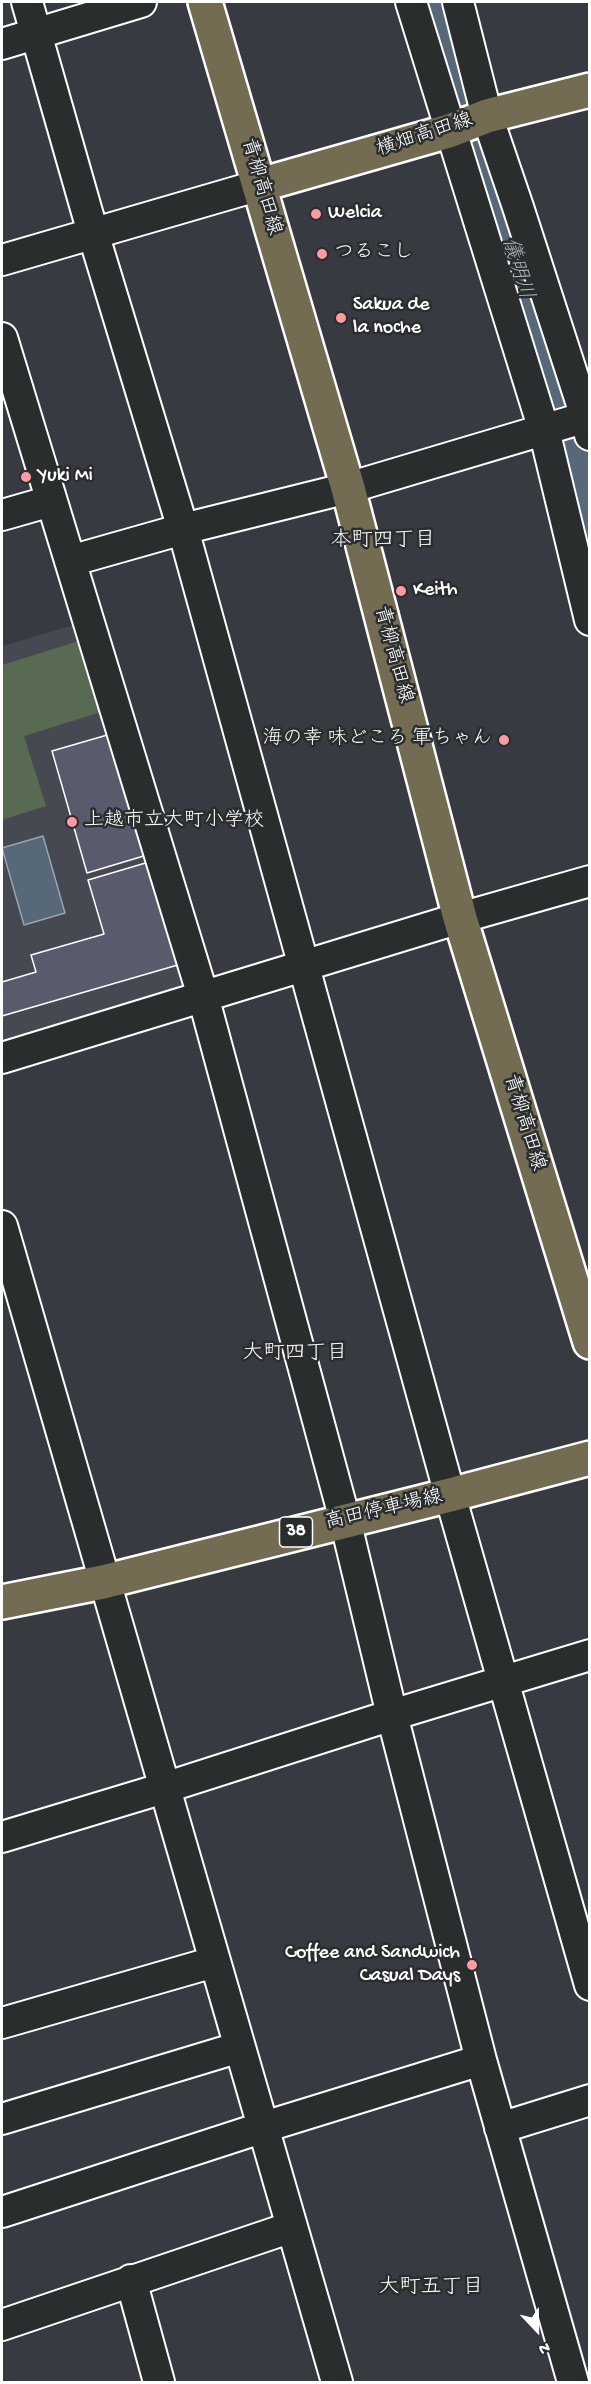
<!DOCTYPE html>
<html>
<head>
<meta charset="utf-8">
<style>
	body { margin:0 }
	#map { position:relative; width:591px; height:2384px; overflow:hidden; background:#383a41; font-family:"Gochi Hand",sans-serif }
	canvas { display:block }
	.frame { position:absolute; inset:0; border:3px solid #fff; pointer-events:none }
	.north { position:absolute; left:507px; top:2300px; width:60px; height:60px; -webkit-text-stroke:4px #2a2d2e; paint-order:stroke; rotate:158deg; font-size:16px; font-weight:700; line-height:24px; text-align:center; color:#fff }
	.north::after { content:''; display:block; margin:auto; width:21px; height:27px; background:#fff; clip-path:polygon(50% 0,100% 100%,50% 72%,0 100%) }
</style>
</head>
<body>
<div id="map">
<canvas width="591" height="2384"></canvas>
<div class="frame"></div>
<div class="north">N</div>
</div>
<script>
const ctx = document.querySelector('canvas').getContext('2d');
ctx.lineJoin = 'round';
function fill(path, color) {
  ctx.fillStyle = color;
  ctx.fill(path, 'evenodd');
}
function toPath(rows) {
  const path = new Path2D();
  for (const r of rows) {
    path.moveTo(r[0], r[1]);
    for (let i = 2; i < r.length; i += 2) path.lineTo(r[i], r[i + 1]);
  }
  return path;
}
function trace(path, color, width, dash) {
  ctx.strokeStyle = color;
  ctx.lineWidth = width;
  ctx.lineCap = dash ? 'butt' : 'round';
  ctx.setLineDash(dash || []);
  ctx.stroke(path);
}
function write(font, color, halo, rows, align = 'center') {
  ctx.font = font + ' "Gochi Hand","Klee One",sans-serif';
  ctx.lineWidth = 5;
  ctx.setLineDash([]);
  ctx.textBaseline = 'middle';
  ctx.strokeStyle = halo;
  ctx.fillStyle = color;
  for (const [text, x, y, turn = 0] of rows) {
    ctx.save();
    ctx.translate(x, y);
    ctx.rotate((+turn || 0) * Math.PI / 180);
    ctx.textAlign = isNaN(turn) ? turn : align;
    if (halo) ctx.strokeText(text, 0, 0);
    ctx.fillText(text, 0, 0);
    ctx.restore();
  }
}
fill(toPath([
	[81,623,197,998,2,1061,2,646]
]), '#464852');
fill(toPath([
	[79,641,101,712,24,736,46,806,2,820,2,665]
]), '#596a53');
const water = toPath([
	[43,836,65,913,24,925,2,848,43,836]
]);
fill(water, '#576878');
trace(water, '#9aa4ae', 1.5);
trace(toPath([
	[435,2,448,53,566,434,590,538]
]), '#576878', 34);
const building = toPath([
	[121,731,157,852,87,873,52,751,121,731],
	[159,859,188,962,2,1016,2,982,36,972,31,955,104,934,88,880,159,859]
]);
fill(building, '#595a6c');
trace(building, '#fff', 1.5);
const minor = toPath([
	[27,2,93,233,183,529,450,1495,590,1985],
	[411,2,544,430,590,620],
	[458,2,487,116,518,207,586,417,590,435],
	[2,44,141,2],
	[2,260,260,185],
	[2,338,203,996,345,1520,392,1715,481,2060,573,2382],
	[2,515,51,501],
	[70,561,183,529,348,488,590,416],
	[2,1058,460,918,590,881],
	[2,1226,337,2382],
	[2,1837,164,1788,392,1715,590,1655],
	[2,2023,214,1962],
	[2,2119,240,2047],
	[500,2128,590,2100],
	[2,2212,264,2127,481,2060],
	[131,2280,159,2382],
	[2,2325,292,2227]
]);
const major = toPath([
	[205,2,348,488,460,918,590,1342],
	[260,185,449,131,487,116,590,90],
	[2,1602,103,1582,450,1495,590,1458]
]);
trace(minor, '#fff', 34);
trace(major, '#fff', 38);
trace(minor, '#2a2d2e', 30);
trace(major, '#736b52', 33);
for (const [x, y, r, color] of [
	[316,214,6,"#ff9aa2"],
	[322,254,6,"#ff9aa2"],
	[341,318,6,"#ff9aa2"],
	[26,477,6,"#ff9aa2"],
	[401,591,6,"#ff9aa2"],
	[504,740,6,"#ff9aa2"],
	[72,822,6,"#ff9aa2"],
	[472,1965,6,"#ff9aa2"]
]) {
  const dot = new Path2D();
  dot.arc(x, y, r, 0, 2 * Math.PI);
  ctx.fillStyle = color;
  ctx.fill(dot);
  trace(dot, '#2a2d2e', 2);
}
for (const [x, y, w] of [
	[296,1532,33]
]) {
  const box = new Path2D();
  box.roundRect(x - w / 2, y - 15, w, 30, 4.5);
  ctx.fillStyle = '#2a2d2e';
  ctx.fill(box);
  trace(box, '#fff', 1.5);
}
write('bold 18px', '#fff', null, [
	["38",296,1532]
]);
write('20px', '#fff', '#2a2d2e', [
	["横畑高田線",425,136,-18],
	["青柳高田線",260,187,74],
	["青柳高田線",392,655,75],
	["青柳高田線",523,1123,73],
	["高田停車場線",384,1511,-13]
]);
write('20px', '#fff', '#2a2d2e', [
	["Welcia",328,214],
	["つるこし",334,254],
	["Sakua de",353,306],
	["la noche",353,329],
	["Yuki Mi",38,477],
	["Keith",413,591],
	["海の幸 味どころ 軍ちゃん",492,740,"right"],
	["上越市立大町小学校",84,822],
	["Coffee and Sandwich",460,1954,"right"],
	["Casual Days",460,1977,"right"]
], 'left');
write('italic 21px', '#abb4bc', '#2a2d2e', [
	["儀明川",516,269,73]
]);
write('21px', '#fff', '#2a2d2e', [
	["本町四丁目",383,542],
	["大町四丁目",295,1355],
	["大町五丁目",431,2289]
]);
</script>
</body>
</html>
